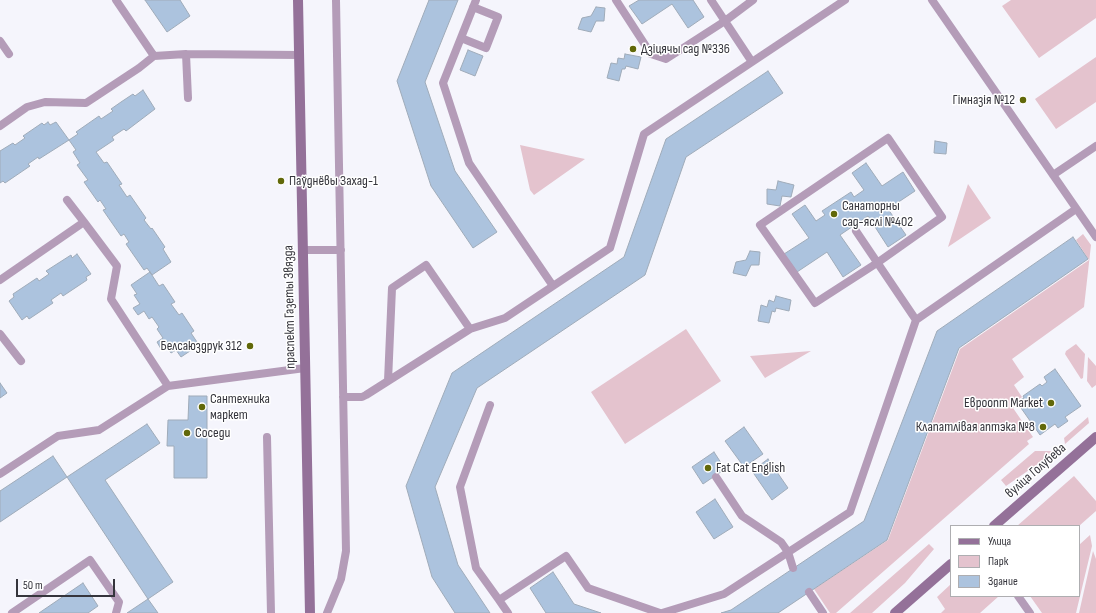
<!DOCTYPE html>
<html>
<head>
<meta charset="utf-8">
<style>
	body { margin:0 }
	#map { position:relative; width:1096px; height:613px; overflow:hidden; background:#f5f5fc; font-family:"Sofia Sans Condensed",sans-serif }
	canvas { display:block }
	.legend { position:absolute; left:950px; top:525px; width:130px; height:72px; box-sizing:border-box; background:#fff; border:1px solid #aeaeb1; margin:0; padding:5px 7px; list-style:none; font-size:12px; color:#35353c }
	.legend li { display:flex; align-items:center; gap:8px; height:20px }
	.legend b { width:20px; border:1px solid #aeaeb1 }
	.scale { position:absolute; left:16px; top:579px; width:99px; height:18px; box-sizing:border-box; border:2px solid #35353c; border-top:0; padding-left:5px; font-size:12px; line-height:14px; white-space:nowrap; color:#35353c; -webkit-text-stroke:3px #fff; paint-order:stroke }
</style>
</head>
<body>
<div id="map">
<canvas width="1096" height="613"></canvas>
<ul class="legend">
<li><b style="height:5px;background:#947199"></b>Улица</li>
<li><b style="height:11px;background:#e4c3ce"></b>Парк</li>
<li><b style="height:11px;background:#acc3de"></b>Здание</li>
</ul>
<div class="scale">50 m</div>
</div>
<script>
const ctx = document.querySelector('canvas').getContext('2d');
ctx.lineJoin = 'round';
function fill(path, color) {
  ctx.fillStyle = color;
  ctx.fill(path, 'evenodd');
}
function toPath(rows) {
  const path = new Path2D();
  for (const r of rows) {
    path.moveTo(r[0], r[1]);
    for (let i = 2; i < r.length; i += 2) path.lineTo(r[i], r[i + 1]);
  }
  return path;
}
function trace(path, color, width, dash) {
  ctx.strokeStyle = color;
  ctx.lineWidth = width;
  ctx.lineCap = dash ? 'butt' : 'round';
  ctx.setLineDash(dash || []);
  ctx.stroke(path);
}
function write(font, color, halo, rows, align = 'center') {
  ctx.font = font + ' "Sofia Sans Condensed",sans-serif';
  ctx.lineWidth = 3;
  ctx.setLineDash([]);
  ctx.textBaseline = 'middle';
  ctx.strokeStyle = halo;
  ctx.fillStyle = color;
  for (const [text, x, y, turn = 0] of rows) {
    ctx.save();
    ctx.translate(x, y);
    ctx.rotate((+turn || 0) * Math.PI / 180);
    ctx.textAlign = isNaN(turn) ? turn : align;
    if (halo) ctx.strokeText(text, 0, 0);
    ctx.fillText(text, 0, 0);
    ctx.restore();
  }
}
fill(toPath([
	[1011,0,1096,0,1096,18,1039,58,1002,6],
	[1096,57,1096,102,1056,129,1035,99],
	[520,145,585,159,534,195,530,190],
	[968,184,991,218,948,247],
	[1083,234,1091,245,1084,307,1012,359,1024,377,1014,385,1022,397,1017,401,1018,404,1013,408,1033,437,1027,441,1029,444,836,613,830,613,814,589,888,540,960,349,1089,260,1076,240],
	[686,329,721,381,625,444,591,392],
	[1076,344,1085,354,1083,378,1081,379,1065,354,1066,351],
	[811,351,765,378,750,356],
	[1088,357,1096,366,1096,385,1092,388,1087,381],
	[1088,417,1089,423,1065,444,1064,438],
	[1035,451,1054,451,1055,452,1006,486,1001,480],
	[1074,476,1096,501,1096,511,1079,526,1017,526],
	[1090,535,1092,546,1076,613,1042,613,1030,596,1079,596,1079,545],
	[929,544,934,549,905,583,872,613,850,613],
	[1093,551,1096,559,1096,613,1079,613],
	[951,584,951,596,999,596,980,613,941,613,945,609,937,597]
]), '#e4c3ce');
const building = toPath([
	[145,0,180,0,190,16,167,32,145,0],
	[429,0,458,0,425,82,455,171,497,232,473,248,431,186,397,81,429,0],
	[639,0,693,0,704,17,688,28,672,4,642,24,629,6,639,0],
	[596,7,605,8,604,21,596,21,591,32,578,29,582,18,591,16,596,7],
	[468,50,483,56,475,76,460,70,468,50],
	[625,54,641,57,638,69,626,66,625,69,622,69,619,81,607,78,611,63,617,64,618,58,624,59,625,54],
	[768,71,783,93,686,157,645,275,477,388,435,487,458,565,490,613,455,613,432,577,406,486,452,373,624,257,666,139,768,71],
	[143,90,155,109,126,131,124,129,112,137,114,140,96,152,104,163,107,162,122,184,119,185,127,197,130,195,146,218,144,220,151,229,152,228,165,247,163,249,171,262,152,275,147,268,144,270,126,244,129,242,124,234,121,236,103,210,106,209,100,200,98,202,84,182,88,180,77,165,80,163,73,152,76,150,69,140,78,134,76,132,99,116,101,119,113,111,111,109,121,102,133,94,135,96,143,90],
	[48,122,50,125,56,122,69,140,39,159,38,157,28,164,30,166,5,183,3,181,0,183,0,151,13,143,15,145,25,138,23,136,42,123,44,125,48,122],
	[935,141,947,143,946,154,934,153,935,141],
	[866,163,882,186,903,172,915,191,888,209,906,235,888,247,868,216,840,235,861,265,843,277,827,252,797,272,784,254,809,238,792,214,805,205,816,221,825,215,822,211,851,192,854,197,864,190,852,173,866,163],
	[778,181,794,185,791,197,782,196,780,206,767,204,767,189,776,190,778,181],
	[1073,237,1088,259,959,348,887,540,778,613,721,613,731,610,864,521,937,331,1073,237],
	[750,251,760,252,759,265,751,265,746,276,733,273,736,262,746,260,750,251],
	[77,254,91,274,86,277,87,280,63,296,61,293,51,300,53,303,29,319,27,316,22,320,9,301,14,297,13,294,37,278,39,281,49,274,46,271,71,255,72,258,77,254],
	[150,272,159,286,163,284,175,302,171,304,179,315,182,313,194,331,191,333,199,345,181,357,176,350,171,353,166,345,161,349,157,342,163,338,157,329,159,327,152,317,149,319,144,311,138,315,133,308,140,304,134,295,137,294,131,285,150,272],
	[776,296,791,300,789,311,776,308,775,312,772,311,769,323,758,321,761,305,767,307,769,300,774,302,776,296],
	[1055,369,1081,406,1065,417,1068,421,1058,428,1055,424,1040,435,1021,408,1025,406,1020,400,1024,398,1023,396,1040,384,1042,386,1047,382,1044,377,1055,369],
	[0,383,7,393,0,398,0,383],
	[189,396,207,396,207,478,174,478,174,446,167,446,168,420,188,420,189,396],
	[147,424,160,443,105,480,173,582,148,599,67,477,147,424],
	[744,427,763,454,744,467,725,441,744,427],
	[714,452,725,469,703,484,692,467,714,452],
	[53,456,67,477,0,522,0,491,53,456],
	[768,459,788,488,772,500,752,471,768,459],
	[715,499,733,527,714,539,696,512,715,499],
	[553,572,574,604,601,613,546,613,530,588,553,572],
	[83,583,98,606,88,613,39,613,83,583],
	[148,599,158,613,127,613,148,599]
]);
fill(building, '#acc3de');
trace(building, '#9fabb9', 1);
trace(toPath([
	[116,0,154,56],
	[476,0,443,83,469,163,553,286],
	[616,0,651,54,666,59,725,21,753,0],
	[711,0,752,62],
	[932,0,1096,237],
	[461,38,486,48,498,17,473,7],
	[0,41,9,54],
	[186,54,188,98],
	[0,126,27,107,45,102,86,103,139,68,154,56,186,54,299,55],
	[888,138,942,217,877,263,815,303,760,225,888,138],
	[1053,175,1096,146],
	[67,200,84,222],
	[856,231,916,320],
	[302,250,341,250],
	[0,280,84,222,117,266,111,299,168,386],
	[0,334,21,361],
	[388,381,392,288,426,265,470,329],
	[343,397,362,397,366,395,470,329,505,318,610,248,644,134,845,0],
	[490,405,460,487,476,568,499,600,566,556,588,588,660,613],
	[267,437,271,613],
	[0,474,58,436,99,430,168,386,305,368],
	[716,477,742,516,781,542,788,552,793,568],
	[809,592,823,613],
	[1018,596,1030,613],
	[499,600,508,613],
	[12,613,90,560,119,602,116,613],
	[327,613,341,579,346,551,336,0],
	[662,613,724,594,850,512,916,320,1076,209]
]), '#b49cb8', 8);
trace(toPath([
	[298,0,310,613],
	[994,526,1096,437],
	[895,613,951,564]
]), '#947199', 10);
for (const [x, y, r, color] of [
	[633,49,4,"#616809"],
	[1023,100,4,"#616809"],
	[281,181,4,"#616809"],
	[834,214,4,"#616809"],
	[250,346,4,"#616809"],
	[1051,403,4,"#616809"],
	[202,407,4,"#616809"],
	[1043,427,4,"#616809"],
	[187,433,4,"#616809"],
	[708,468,4,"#616809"]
]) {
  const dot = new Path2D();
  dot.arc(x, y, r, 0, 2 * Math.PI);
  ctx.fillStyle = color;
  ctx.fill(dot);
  trace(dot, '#fff', 1.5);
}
write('14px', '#35353c', '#fff', [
	["Дзіцячы сад №336",641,49],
	["Гімназія №12",1015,100,"right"],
	["Паўднёвы Захад-1",289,181],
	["Санаторны",842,206],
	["сад-яслі №402",842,222],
	["Белсаюздрук 312",242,346,"right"],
	["Сантехника",210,399],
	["маркет",210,415],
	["Евроопт Market",1043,403,"right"],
	["Клапатлівая аптэка №8",1035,427,"right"],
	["Соседи",195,433],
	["Fat Cat English",716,468]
], 'left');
write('14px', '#35353c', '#fff', [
	["праспект Газеты Звязда",290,307,-91],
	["вуліца Голубева",1036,471,-41]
]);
</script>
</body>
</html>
